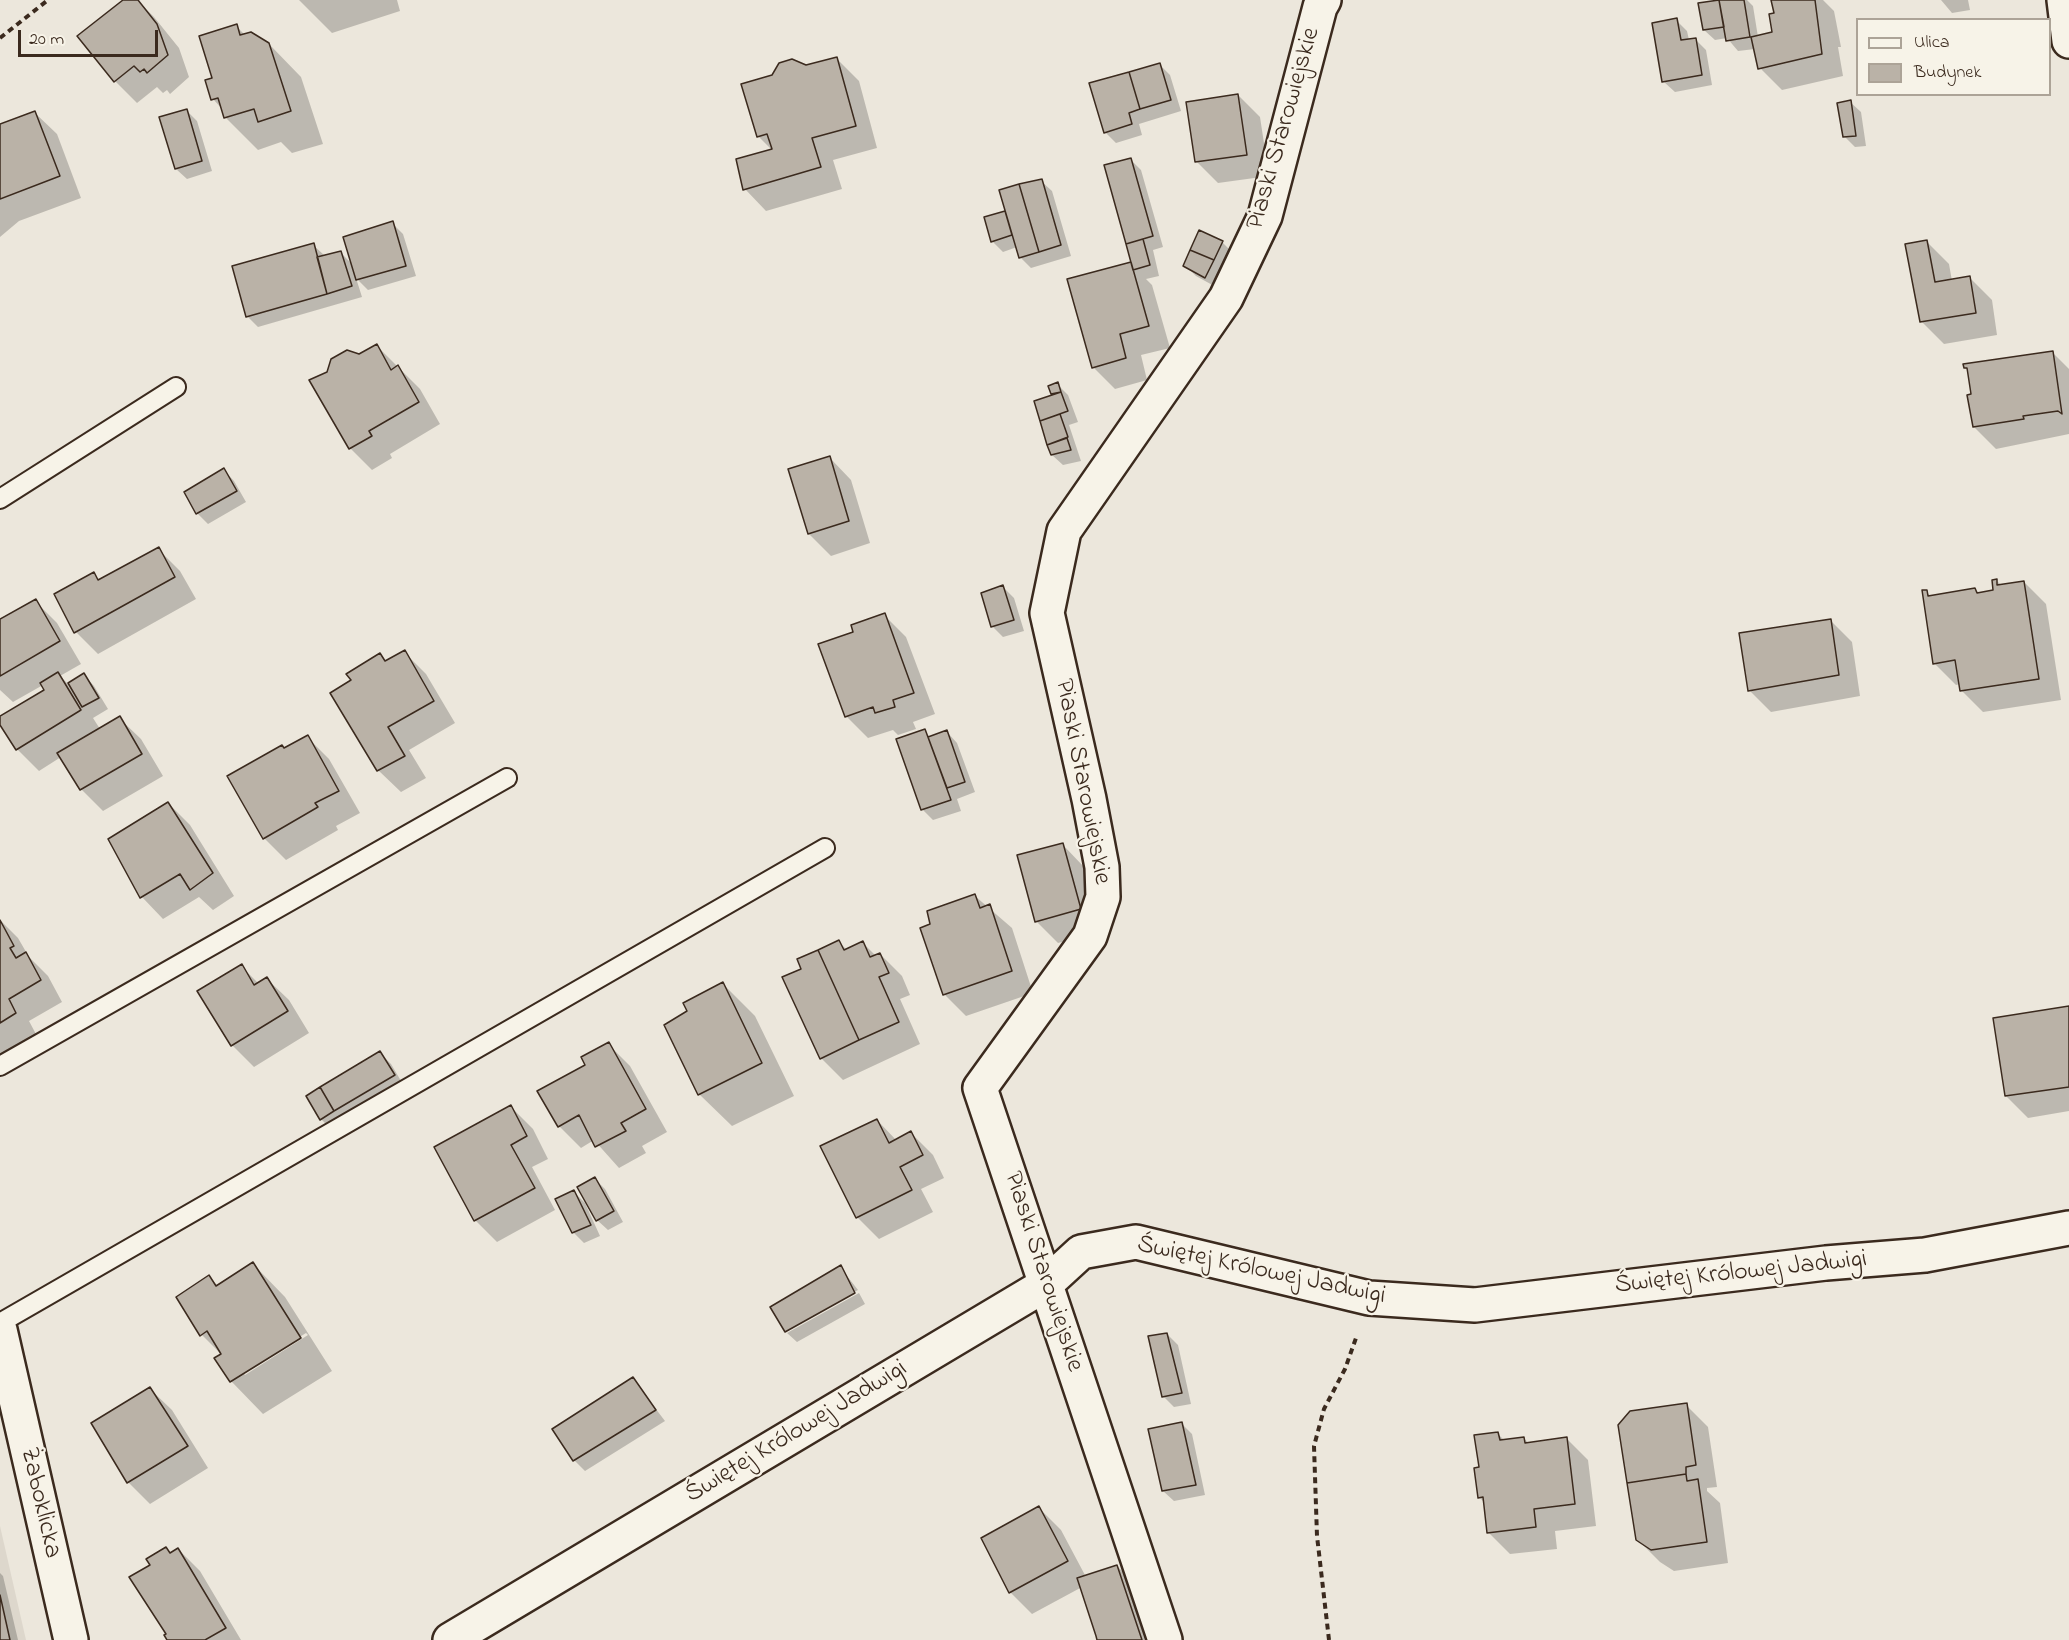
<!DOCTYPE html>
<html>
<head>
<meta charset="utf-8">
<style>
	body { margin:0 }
	#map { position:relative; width:2069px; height:1640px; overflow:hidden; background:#ece7dc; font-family:"Indie Flower",sans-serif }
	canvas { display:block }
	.legend { position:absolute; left:1856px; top:18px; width:195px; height:78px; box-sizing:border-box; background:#f7f3e8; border:2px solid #aca397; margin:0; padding:8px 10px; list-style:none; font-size:18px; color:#3b2a1e }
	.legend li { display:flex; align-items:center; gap:12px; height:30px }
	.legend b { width:30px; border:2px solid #aca397 }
	.scale { position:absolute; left:18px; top:30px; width:140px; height:27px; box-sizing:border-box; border:3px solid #3b2a1e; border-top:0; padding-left:8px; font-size:18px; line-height:21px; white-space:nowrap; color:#3b2a1e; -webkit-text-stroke:4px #f7f3e8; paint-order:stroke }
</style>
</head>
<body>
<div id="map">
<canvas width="2069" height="1640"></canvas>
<ul class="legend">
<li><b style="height:8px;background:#f7f3e8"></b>Ulica</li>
<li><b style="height:16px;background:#bab2a7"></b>Budynek</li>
</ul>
<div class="scale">20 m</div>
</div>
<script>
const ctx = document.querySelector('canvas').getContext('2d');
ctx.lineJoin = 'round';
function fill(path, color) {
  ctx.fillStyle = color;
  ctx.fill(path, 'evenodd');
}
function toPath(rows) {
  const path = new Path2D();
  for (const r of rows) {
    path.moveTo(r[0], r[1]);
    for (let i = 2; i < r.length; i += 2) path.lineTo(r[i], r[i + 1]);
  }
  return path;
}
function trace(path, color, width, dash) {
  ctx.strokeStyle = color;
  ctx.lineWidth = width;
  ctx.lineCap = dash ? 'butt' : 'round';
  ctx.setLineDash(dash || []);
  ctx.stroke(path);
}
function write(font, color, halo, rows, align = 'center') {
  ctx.font = font + ' "Indie Flower",sans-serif';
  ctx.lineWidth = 4.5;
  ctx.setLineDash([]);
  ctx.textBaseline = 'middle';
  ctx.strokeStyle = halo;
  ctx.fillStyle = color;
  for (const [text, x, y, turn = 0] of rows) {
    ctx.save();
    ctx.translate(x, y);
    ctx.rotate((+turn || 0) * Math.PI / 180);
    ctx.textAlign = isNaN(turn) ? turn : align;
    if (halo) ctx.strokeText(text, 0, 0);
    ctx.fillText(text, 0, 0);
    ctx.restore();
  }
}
fill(toPath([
	[0,1526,26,1640,0,1640]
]), '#ddd7cc');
fill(toPath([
	[126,0,137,0,154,17,179,48,189,77,170,94,167,90,163,93,157,87,137,103,115,81],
	[299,0,397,0,400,11,332,33],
	[1718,0,1747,0,1753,6,1758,37,1774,33,1776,14,1773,0,1823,0,1834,11,1841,47,1838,47,1843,76,1782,90,1760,68,1755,49,1738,51,1727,38,1715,40,1704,30,1700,4],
	[1941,0,1968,0,1970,10,1952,13],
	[1676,20,1687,31,1689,40,1695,39,1706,50,1712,85,1675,92,1664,82],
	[236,26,245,35,269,44,301,77,323,144,292,153,281,142,258,150,225,117,223,110,213,99,214,80],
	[837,59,859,81,877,148,833,160,842,189,766,211,745,189,773,151,758,136,806,67],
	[1160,65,1170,75,1181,111,1139,124,1142,135,1116,143,1105,132],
	[1238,95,1260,117,1269,176,1218,183,1196,161],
	[1850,102,1861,112,1866,146,1855,147,1844,136],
	[186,110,197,121,212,171,187,179,176,169],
	[35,113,57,134,81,198,19,221,0,237,0,126],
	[1131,160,1141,170,1163,247,1153,250,1159,276,1146,279,1152,285,1170,348,1141,355,1147,380,1115,389,1093,367,1134,267,1106,166],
	[1041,181,1052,191,1071,256,1031,268,1020,257,1017,247,1003,252,992,241,985,218,1007,212],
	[392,223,403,234,416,276,368,290,356,278,362,297,258,327,247,316,313,245,324,255,341,253,353,265],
	[1222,242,1233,253,1216,287,1196,276,1185,265],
	[1927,242,1949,264,1952,281,1970,278,1992,300,1997,335,1944,344,1922,322],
	[377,346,420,389,440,424,390,454,392,458,372,470,350,448,359,355],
	[2052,352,2069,369,2069,434,1996,449,1974,427,1969,371,1965,368],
	[1057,384,1068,395,1078,422,1069,425,1081,461,1063,465,1052,455,1036,402,1053,395,1050,387],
	[830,458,851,480,870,543,831,556,809,534,790,470],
	[224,470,234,481,246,502,208,524,197,513],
	[158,549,180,571,196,599,98,654,76,632,93,574,100,580],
	[1996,580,2002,586,2024,582,2046,604,2061,700,1983,712,1961,690,1960,684,1956,685,1934,663,1926,591,1931,597,1975,589,1980,594,1995,591],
	[1003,587,1014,598,1024,631,1003,637,992,626],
	[35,601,57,623,81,664,60,676,69,685,84,675,94,686,108,709,93,718,100,729,119,718,141,739,163,776,103,811,81,789,61,757,39,771,17,749,0,722,0,717,46,690,43,685,13,702,0,690,0,621],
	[884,615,906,637,935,714,913,722,916,729,898,735,893,730,868,738,846,716,855,633],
	[1830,620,1852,642,1860,696,1771,712,1749,690],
	[404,652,426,674,455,723,409,750,426,778,401,792,379,771,332,693,353,681,380,655,387,662],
	[924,731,931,738,947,732,957,743,975,792,957,799,961,811,933,820,922,809],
	[307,737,329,759,360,813,336,826,338,830,286,860,264,838,285,750],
	[168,803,190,825,234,896,213,910,199,897,163,919,142,897],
	[1063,845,1084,867,1102,931,1058,943,1036,921],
	[975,896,1012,928,1033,993,966,1016,944,994],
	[0,920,18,938,29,957,48,976,62,1002,29,1021,37,1036,0,1057],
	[838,941,847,950,863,943,876,956,880,954,902,976,910,995,900,999,920,1044,843,1080,821,1058,803,969],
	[241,966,259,984,267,979,289,1000,309,1033,254,1067,232,1045],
	[723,984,755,1016,794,1096,732,1126,699,1094,689,1012],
	[2069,1008,2069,1111,2028,1118,2006,1096],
	[608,1044,630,1066,667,1132,642,1146,646,1153,619,1168,594,1140,581,1148,559,1126],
	[380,1053,391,1064,404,1086,332,1130,321,1119],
	[511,1107,533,1129,548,1159,532,1167,555,1210,497,1242,475,1220],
	[877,1120,897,1141,911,1133,933,1155,944,1178,921,1189,933,1212,879,1239,857,1217,822,1147],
	[595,1179,605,1189,623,1222,608,1230,597,1220],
	[574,1192,585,1203,600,1236,584,1243,573,1232],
	[253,1264,285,1297,332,1371,263,1414,231,1381,222,1355,202,1335,209,1277,218,1286],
	[306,1333,308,1335,245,1375,243,1372],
	[840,1267,858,1290,787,1329,787,1332,772,1307],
	[859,1293,865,1304,797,1342,787,1333],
	[1167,1334,1178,1345,1191,1404,1174,1407,1163,1396],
	[633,1379,665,1421,585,1471,574,1460,554,1429],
	[150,1389,172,1410,208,1468,150,1504,128,1482],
	[1686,1405,1708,1427,1717,1487,1707,1488,1707,1491,1720,1503,1728,1563,1674,1571,1660,1562,1637,1539],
	[1181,1423,1192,1434,1205,1495,1174,1501,1163,1491],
	[1498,1434,1505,1441,1524,1438,1529,1444,1566,1438,1588,1460,1596,1526,1555,1531,1557,1549,1510,1554,1488,1532,1485,1503,1479,1497,1481,1468],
	[1039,1508,1061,1530,1086,1577,1117,1566,1139,1588,1156,1640,1099,1640,1082,1587,1032,1614,1010,1592],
	[166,1549,171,1554,178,1549,200,1571,241,1640,168,1640,152,1565],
	[0,1573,3,1576,18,1640,0,1640]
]), '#0003');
const building = toPath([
	[123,0,138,0,157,24,168,55,147,73,144,69,140,72,134,66,114,82,77,36,123,0],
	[1719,0,1744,0,1750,37,1726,41,1719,0],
	[1719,0,1724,27,1703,30,1698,3,1719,0],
	[1771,0,1815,0,1822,54,1758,69,1751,37,1772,32,1769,14,1774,13,1771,0],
	[1677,18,1681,40,1696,38,1702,75,1662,82,1652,23,1677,18],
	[237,24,240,35,251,32,269,43,291,111,258,122,254,109,224,118,218,98,211,100,205,80,212,78,199,36,237,24],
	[837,57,856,126,812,138,821,167,743,190,736,159,772,149,767,134,757,137,741,84,772,75,779,63,792,59,806,65,837,57],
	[1160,63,1171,100,1140,109,1129,72,1160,63],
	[1129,72,1140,109,1129,113,1132,124,1104,133,1089,83,1129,72],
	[1238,94,1247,155,1195,162,1186,102,1238,94],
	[1851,100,1856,136,1843,137,1837,103,1851,100],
	[187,109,202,161,175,169,159,117,187,109],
	[35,111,60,176,0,199,0,124,35,111],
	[1131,158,1153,236,1126,244,1104,165,1131,158],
	[1042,179,1061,245,1039,252,1019,184,1042,179],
	[1019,184,1039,252,1019,258,999,190,1019,184],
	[1005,211,1012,235,991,242,984,217,1005,211],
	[393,221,406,266,356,280,343,237,393,221],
	[1199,230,1223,241,1214,260,1190,250,1199,230],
	[1143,239,1150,265,1133,270,1126,244,1143,239],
	[1927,240,1935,282,1970,276,1976,313,1920,322,1905,244,1927,240],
	[314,243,327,294,246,317,232,266,314,243],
	[1190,250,1214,260,1205,278,1183,266,1190,250],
	[341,251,352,286,327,294,317,257,341,251],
	[1131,262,1149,326,1120,334,1126,358,1092,368,1067,279,1131,262],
	[377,344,391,370,398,365,419,402,369,431,372,436,349,449,309,380,327,372,331,359,347,350,359,354,377,344],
	[2053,351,2062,414,2058,411,2023,416,2024,419,1973,427,1967,395,1971,394,1967,368,1964,368,1963,364,2053,351],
	[1058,382,1061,392,1051,394,1048,386,1058,382],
	[1061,392,1068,411,1040,421,1034,401,1061,392],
	[1060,414,1068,437,1047,445,1040,421,1060,414],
	[1067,438,1071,450,1051,455,1047,445,1067,438],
	[830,456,849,521,808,534,788,469,830,456],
	[224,468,237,491,196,514,184,492,224,468],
	[159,547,175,577,74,633,54,594,94,572,98,580,159,547],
	[1997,579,1997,585,2024,581,2039,679,1960,691,1955,660,1933,664,1922,590,1927,590,1928,596,1975,588,1977,593,1993,590,1992,580,1997,579],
	[1003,585,1014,620,991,627,981,593,1003,585],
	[36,599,60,641,0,676,0,619,36,599],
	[885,613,914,693,893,700,895,707,875,713,873,707,845,717,818,644,853,632,851,625,885,613],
	[1831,619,1839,675,1748,691,1739,633,1831,619],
	[405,650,434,701,388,727,405,756,377,771,330,693,351,680,346,674,380,653,385,661,405,650],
	[58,672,81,710,16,750,0,725,0,716,44,690,40,683,58,672],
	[84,673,99,698,82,707,68,683,84,673],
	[120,716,142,754,80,790,57,753,120,716],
	[925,729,951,800,921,810,896,739,925,729],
	[947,730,965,782,947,788,928,737,947,730],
	[308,735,339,791,315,803,318,807,263,839,227,776,282,745,284,748,308,735],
	[168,802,213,873,190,890,180,874,140,898,108,839,168,802],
	[1063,843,1081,909,1035,922,1017,855,1063,843],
	[975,894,980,908,990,904,1012,971,943,995,920,928,930,924,927,911,975,894],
	[0,920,14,946,10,948,16,958,26,952,41,980,9,999,16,1013,0,1023,0,920],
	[839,940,844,950,863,941,870,957,880,953,889,973,879,977,899,1022,859,1040,818,950,839,940],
	[818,950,859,1040,820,1059,782,977,801,969,797,959,818,950],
	[242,964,254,985,267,977,288,1011,231,1046,197,991,242,964],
	[723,982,762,1063,698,1095,664,1025,687,1011,683,1003,723,982],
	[2069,1006,2069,1087,2005,1096,1993,1018,2069,1006],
	[609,1042,646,1109,621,1123,626,1131,595,1147,579,1115,558,1127,537,1091,585,1065,581,1057,609,1042],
	[380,1051,395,1075,334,1111,320,1087,380,1051],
	[320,1087,334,1111,320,1120,306,1096,320,1087],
	[511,1105,527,1136,511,1145,535,1188,474,1221,434,1147,511,1105],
	[877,1119,889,1143,911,1131,923,1155,900,1167,912,1190,856,1218,820,1146,877,1119],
	[595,1177,614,1211,596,1221,577,1187,595,1177],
	[574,1190,591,1225,572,1233,555,1199,574,1190],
	[253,1262,301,1338,230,1382,214,1358,221,1354,207,1331,200,1336,176,1297,209,1275,216,1286,253,1262],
	[841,1265,855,1293,785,1332,770,1307,841,1265],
	[1167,1333,1182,1393,1162,1397,1148,1336,1167,1333],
	[633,1377,656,1410,573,1461,552,1429,633,1377],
	[150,1387,188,1446,127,1483,91,1423,150,1387],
	[1687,1403,1696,1465,1686,1467,1686,1474,1627,1483,1618,1425,1630,1411,1687,1403],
	[1182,1422,1196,1485,1162,1491,1148,1429,1182,1422],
	[1498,1432,1500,1440,1524,1437,1525,1443,1567,1437,1575,1504,1534,1509,1536,1527,1487,1533,1483,1497,1478,1498,1474,1468,1479,1467,1474,1435,1498,1432],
	[1686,1474,1687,1481,1698,1479,1707,1542,1651,1550,1636,1540,1627,1483,1686,1474],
	[1039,1506,1068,1561,1009,1593,981,1538,1039,1506],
	[166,1547,170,1553,178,1548,226,1628,205,1640,167,1640,164,1635,166,1634,129,1577,150,1565,146,1559,166,1547],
	[1117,1565,1142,1640,1097,1640,1096,1636,1077,1578,1117,1565],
	[0,1595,10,1640,0,1640,0,1595]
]);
fill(building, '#bab2a7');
trace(building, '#3b2a1e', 1.5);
const lane = toPath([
	[0,499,176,387],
	[0,1066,507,778],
	[0,1323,825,848]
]);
const street = toPath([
	[0,1330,71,1640],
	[450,1640,1045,1285,1081,1252,1136,1242,1369,1298,1475,1305,1826,1263,1925,1255,2069,1228],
	[1165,1640,980,1088,1090,936,1103,897,1102,867,1089,799,1047,613,1064,531,1226,298,1265,216,1320,7,1324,0]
]);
const secondary = toPath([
	[2064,0,2069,41]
]);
trace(lane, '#3b2a1e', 22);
trace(street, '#3b2a1e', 38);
trace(secondary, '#3b2a1e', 38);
trace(toPath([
	[0,38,48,0],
	[1329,1640,1317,1536,1314,1446,1324,1409,1345,1369,1356,1338]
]), '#3b2a1e', 4, [6, 4.5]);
trace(lane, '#f7f3e8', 18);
trace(street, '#f7f3e8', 33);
trace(secondary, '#f7f3e8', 33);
write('26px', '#3b2a1e', '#f7f3e8', [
	["Piaski Starowiejskie",1285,129,-74],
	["Piaski Starowiejskie",1081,782,79],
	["Piaski Starowiejskie",1042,1272,72],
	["Świętej Królowej Jadwigi",1261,1272,12],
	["Świętej Królowej Jadwigi",1741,1274,-6],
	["Świętej Królowej Jadwigi",797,1433,-31],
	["Żaboklicka",39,1503,77]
]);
</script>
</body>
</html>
